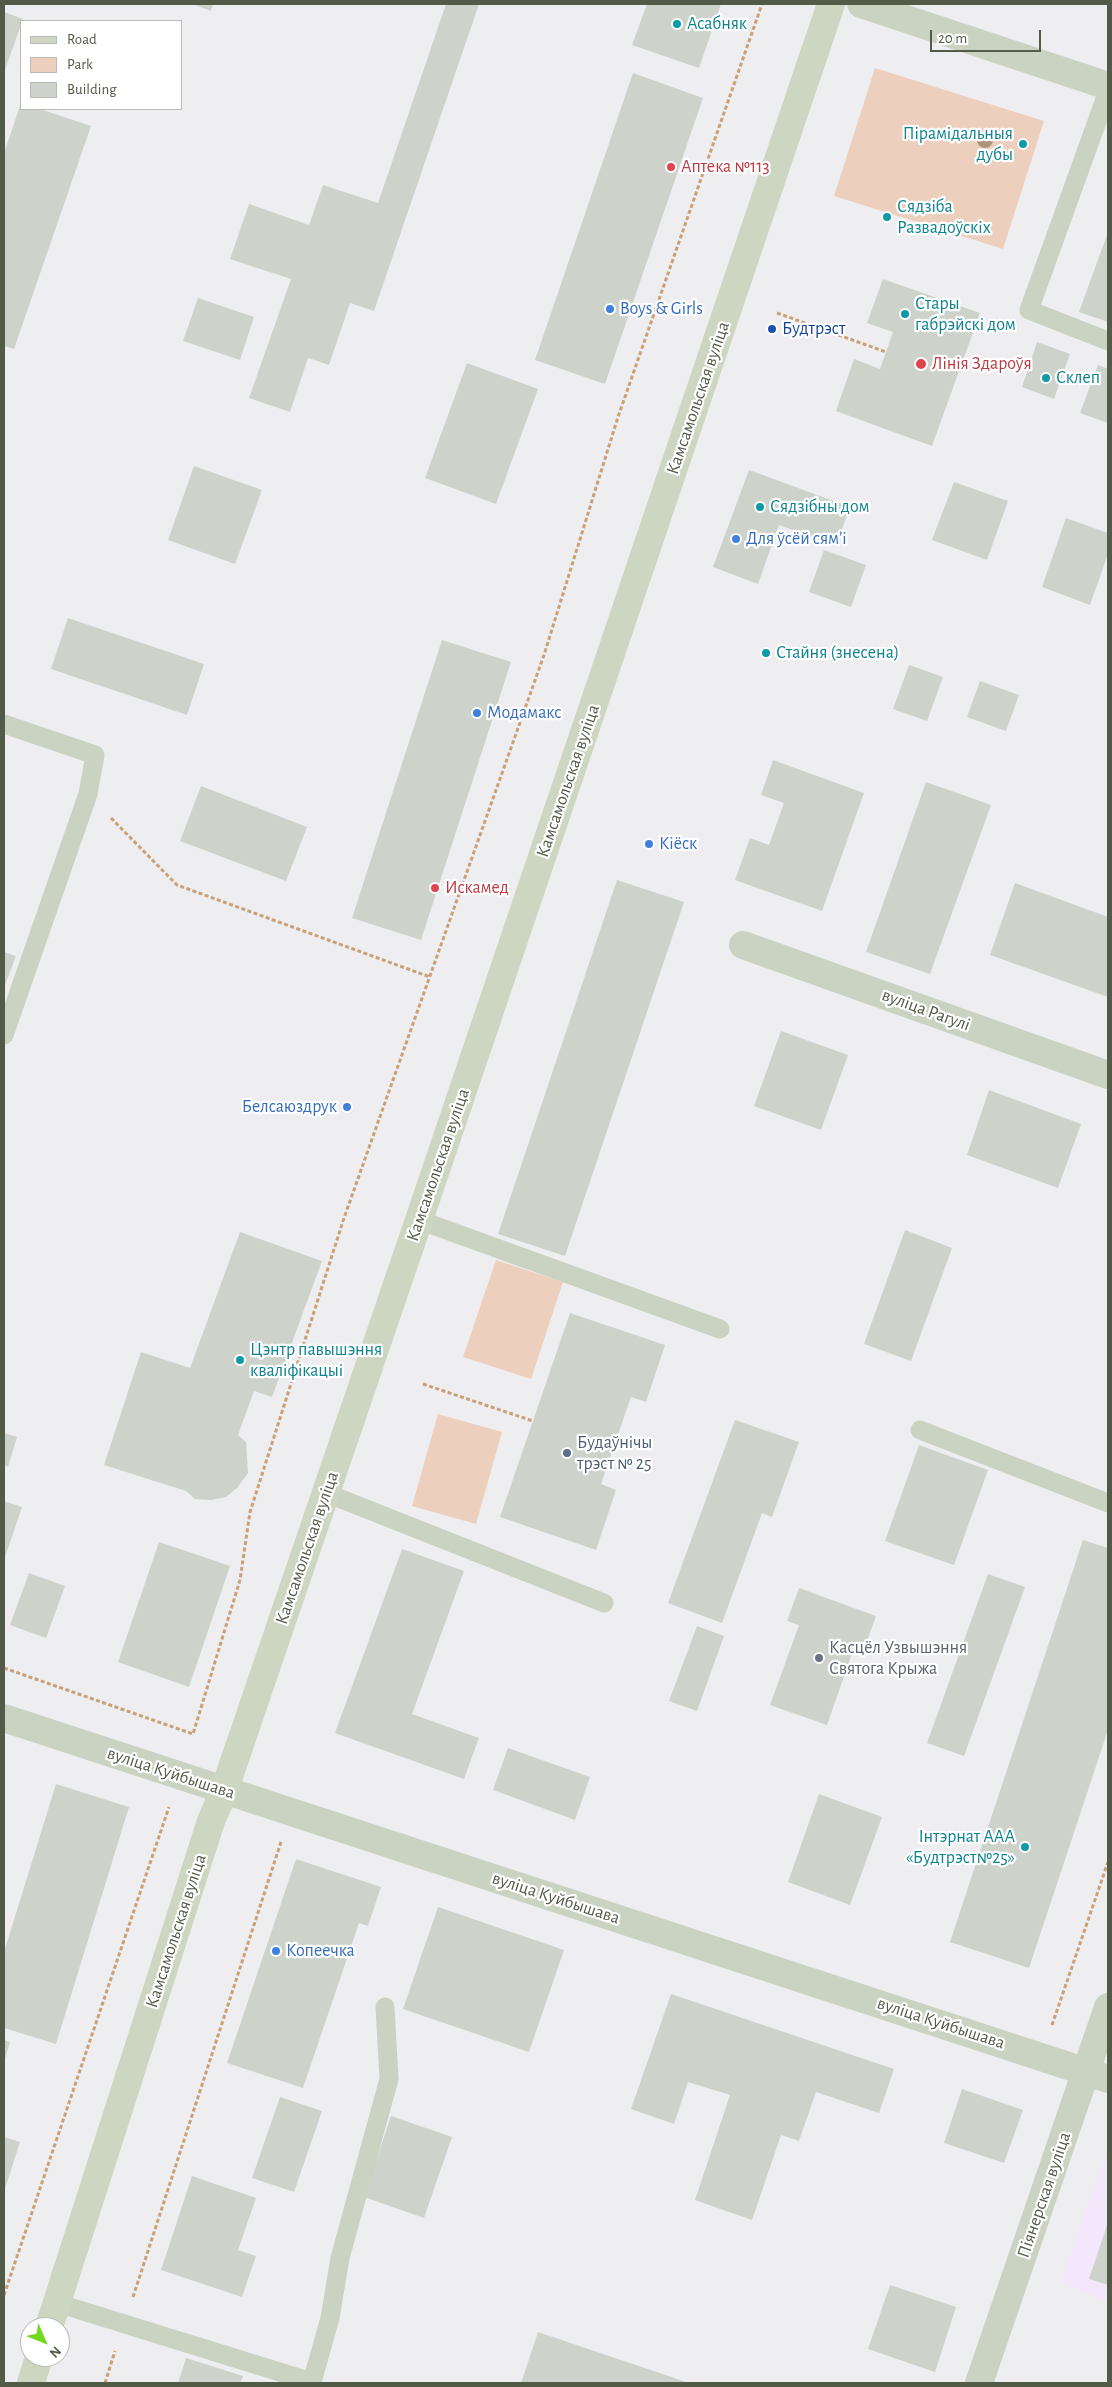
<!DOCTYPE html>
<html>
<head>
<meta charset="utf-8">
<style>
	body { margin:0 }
	#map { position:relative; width:1112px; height:2387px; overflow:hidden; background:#eeeef1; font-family:"Alegreya Sans",sans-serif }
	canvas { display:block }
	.frame { position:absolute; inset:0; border:5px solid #515b47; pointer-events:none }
	.legend { position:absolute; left:20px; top:20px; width:162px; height:90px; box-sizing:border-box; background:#fff; border:1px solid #b9bdb5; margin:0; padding:6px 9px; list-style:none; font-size:15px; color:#515b47 }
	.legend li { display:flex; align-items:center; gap:10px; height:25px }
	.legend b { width:25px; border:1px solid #b9bdb5 }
	.north { position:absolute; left:20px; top:2317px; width:50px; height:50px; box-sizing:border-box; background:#fff; border:1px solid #b9bdb5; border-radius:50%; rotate:134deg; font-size:14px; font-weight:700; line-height:20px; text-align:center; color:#515b47 }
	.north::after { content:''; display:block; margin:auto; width:18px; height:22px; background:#72d820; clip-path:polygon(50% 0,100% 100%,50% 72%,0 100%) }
	.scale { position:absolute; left:930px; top:30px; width:111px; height:22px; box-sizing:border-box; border:2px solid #515b47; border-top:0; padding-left:6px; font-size:15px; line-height:18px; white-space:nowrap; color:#515b47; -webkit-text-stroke:4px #fff; paint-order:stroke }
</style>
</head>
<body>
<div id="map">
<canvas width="1112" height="2387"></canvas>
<div class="frame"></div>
<ul class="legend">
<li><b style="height:6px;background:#ccd6c1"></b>Road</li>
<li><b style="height:14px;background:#edcfbe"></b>Park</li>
<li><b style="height:14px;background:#cdd3cb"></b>Building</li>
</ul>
<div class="north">N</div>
<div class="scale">20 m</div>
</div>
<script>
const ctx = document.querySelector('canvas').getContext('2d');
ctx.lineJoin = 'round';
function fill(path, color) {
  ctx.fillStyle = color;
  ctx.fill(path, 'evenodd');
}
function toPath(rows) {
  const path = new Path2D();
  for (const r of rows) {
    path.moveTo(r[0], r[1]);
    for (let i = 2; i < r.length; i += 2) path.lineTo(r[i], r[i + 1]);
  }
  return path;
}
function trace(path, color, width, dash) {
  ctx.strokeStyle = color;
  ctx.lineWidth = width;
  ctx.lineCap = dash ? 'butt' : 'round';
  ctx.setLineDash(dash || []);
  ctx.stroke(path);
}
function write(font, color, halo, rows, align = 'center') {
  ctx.font = font + ' "Alegreya Sans",sans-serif';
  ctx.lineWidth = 4.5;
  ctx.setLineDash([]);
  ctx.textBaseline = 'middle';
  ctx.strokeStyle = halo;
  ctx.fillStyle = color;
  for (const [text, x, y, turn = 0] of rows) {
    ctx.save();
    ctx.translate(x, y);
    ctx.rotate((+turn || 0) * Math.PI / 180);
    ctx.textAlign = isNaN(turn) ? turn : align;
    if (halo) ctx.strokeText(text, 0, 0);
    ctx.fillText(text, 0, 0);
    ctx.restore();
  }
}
fill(toPath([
	[1108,2149,1108,2301,1060,2283]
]), '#f5e7fb');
fill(toPath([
	[875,68,1044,121,1003,249,834,196],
	[496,1260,563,1282,531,1379,463,1357],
	[438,1414,502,1432,476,1524,412,1506]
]), '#edcfbe');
fill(toPath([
	[192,4,213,4,211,11],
	[446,4,479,4,374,311,350,303,329,365,308,358,290,412,249,398,291,279,230,259,249,204,309,225,323,185,378,203],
	[647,4,721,4,699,68,632,45],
	[4,12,23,19,4,73],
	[633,73,703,98,605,384,535,360],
	[21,103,21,109,40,109,91,126,14,349,4,346,4,153],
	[1108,232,1108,322,1079,312],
	[883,279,980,313,932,446,836,411,854,359,880,369,893,332,867,323],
	[198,298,254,317,240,360,183,341],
	[1037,342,1070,354,1054,399,1022,387],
	[467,363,538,389,496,504,425,478],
	[1098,365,1108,369,1108,423,1080,413],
	[194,466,262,490,235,564,168,540],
	[749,470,850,507,836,546,779,525,758,584,713,567],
	[954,482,1008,501,987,560,932,540],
	[1066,518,1108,533,1108,554,1090,605,1042,587],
	[824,550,866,565,851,607,809,592],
	[68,618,204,664,187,715,51,669],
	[442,640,511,662,421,940,352,918],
	[909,665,943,677,927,721,893,709],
	[980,681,1019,695,1006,731,967,717],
	[773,760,864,793,822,911,735,880,750,838,769,845,784,803,761,795],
	[926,782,991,805,930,974,866,952],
	[201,786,307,827,286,881,180,841],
	[617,880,684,902,565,1256,498,1234],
	[1015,883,1108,917,1108,997,990,955],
	[4,952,16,956,4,988],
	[781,1031,848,1055,821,1130,754,1106],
	[989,1090,1081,1124,1058,1188,967,1155],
	[905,1230,952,1248,911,1361,864,1344],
	[240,1232,322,1261,272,1397,254,1391,238,1435,246,1442,248,1473,237,1488,226,1497,211,1500,195,1499,186,1491,104,1465,141,1352,190,1368],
	[570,1313,665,1345,646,1402,631,1397,601,1484,616,1490,596,1550,500,1517],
	[735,1420,799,1442,772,1517,762,1513,722,1623,668,1603],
	[4,1433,17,1437,8,1467,4,1465],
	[919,1445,988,1470,954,1565,885,1541],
	[4,1501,22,1507,4,1560],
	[1083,1540,1108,1548,1108,1730,1029,1968,950,1942],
	[159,1542,230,1566,189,1687,118,1662],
	[402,1549,464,1571,412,1714,479,1738,464,1779,335,1733],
	[29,1573,65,1586,46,1638,10,1625],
	[988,1574,1025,1587,964,1756,927,1743],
	[799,1588,876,1616,864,1649,855,1645,827,1725,770,1705,799,1625,787,1621],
	[697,1626,724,1636,697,1711,669,1701],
	[508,1748,590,1777,575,1820,493,1790],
	[56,1784,129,1807,56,2044,4,2028,4,1952],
	[819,1794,882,1817,850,1905,788,1882],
	[296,1859,381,1887,368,1926,359,1923,303,2088,227,2063],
	[438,1907,564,1950,529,2052,403,2009],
	[671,1994,894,2069,879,2113,816,2092,799,2141,781,2135,752,2220,695,2200,730,2095,688,2082,674,2124,631,2109],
	[4,2040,10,2042,4,2062],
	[962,2089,1023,2110,1004,2163,944,2143],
	[280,2097,322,2111,294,2192,252,2178],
	[391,2116,452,2137,424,2218,364,2197],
	[4,2137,20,2142,4,2192],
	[192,2176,256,2198,238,2250,256,2256,242,2297,161,2270],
	[1108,2222,1108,2285,1089,2279],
	[890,2285,956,2307,935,2372,868,2349],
	[538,2332,689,2383,521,2383],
	[186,2358,243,2376,240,2383,178,2383]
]), '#cdd3cb');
trace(toPath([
	[777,313,886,352],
	[111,818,177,885,430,977],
	[423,1384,533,1421],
	[4,1668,193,1734,240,1580,250,1512,344,1218,544,655,618,417,762,4],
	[1052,2025,1108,1862],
	[4,2295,169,1807],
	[133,2297,281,1842],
	[105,2383,115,2351]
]), '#c9a077', 3, [4, 2.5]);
trace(toPath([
	[1108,91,1029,310,1108,341],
	[4,724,95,755,88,794,4,1035],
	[419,1220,720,1329],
	[920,1430,1108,1503],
	[326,1493,604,1603],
	[57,2303,312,2382,330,2318,340,2258,389,2079,385,2007]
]), '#cad3c2', 19);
trace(toPath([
	[861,4,1108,86],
	[743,945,1108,1075],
	[979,2383,1108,2007]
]), '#cad3c2', 28);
trace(toPath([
	[4,1718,1108,2079]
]), '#cad3c2', 28);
trace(toPath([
	[49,2327,211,1821,224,1791,419,1220,831,4],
	[31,2383,39,2357]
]), '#ccd6c1', 28);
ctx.fillStyle = '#ae937b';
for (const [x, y] of [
	[985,140]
]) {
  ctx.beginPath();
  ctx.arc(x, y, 8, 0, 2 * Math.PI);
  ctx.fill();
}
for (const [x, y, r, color] of [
	[677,24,5,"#0f9aa8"],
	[1023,144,5,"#0f9aa8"],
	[671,167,5,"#e0444e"],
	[887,217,5,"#0f9aa8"],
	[610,309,5,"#3f7fe0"],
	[905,314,5,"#0f9aa8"],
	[772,329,5,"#1a4fb4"],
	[921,364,6,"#e0444e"],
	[1046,378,5,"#0f9aa8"],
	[760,507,5,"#0f9aa8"],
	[736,539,5,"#3f7fe0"],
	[766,653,5,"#0f9aa8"],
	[477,713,5,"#3f7fe0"],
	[649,844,5,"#3f7fe0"],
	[435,888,5,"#e0444e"],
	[347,1107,5,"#3f7fe0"],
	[240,1360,5,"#0f9aa8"],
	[567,1453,5,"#5c6f8a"],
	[819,1658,5,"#6b7280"],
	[1025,1847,5,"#0f9aa8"],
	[276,1951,5,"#3f7fe0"]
]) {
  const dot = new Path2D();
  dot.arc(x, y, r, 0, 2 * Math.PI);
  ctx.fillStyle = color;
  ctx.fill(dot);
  trace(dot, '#fff', 2);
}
write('18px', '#0d838f', '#fff', [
	["Асабняк",687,24],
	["Пірамідальныя",1013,134,"right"],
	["дубы",1013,155,"right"],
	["Сядзіба",897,207],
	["Развадоўскіх",897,228],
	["Стары",915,304],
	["габрэйскі дом",915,325],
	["Склеп",1056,378],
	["Сядзібны дом",770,507],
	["Стайня (знесена)",776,653],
	["Цэнтр павышэння",250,1350],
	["кваліфікацыі",250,1371],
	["Інтэрнат ААА",1015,1837,"right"],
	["«Будтрэст№25»",1015,1858,"right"]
], 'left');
write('18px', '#be3a42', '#fff', [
	["Аптека №113",681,167],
	["Лінія Здароўя",932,364],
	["Искамед",445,888]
], 'left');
write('18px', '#366cbe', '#fff', [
	["Boys & Girls",620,309],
	["Для ўсёй сямʼі",746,539],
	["Модамакс",487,713],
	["Кіёск",659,844],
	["Белсаюздрук",337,1107,"right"],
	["Копеечка",286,1951]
], 'left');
write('18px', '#164399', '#fff', [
	["Будтрэст",782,329]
], 'left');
write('18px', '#515b47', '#fff', [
	["Камсамольская вуліца",698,398,-71],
	["Камсамольская вуліца",568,781,-71],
	["вуліца Рагулі",926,1010,20],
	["Камсамольская вуліца",438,1165,-71],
	["Камсамольская вуліца",307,1548,-71],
	["вуліца Куйбышава",171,1773,18],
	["вуліца Куйбышава",556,1898,18],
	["Камсамольская вуліца",176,1931,-72],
	["вуліца Куйбышава",941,2023,18],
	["Піянерская вуліца",1044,2195,-71]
]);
write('18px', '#4e5e75', '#fff', [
	["Будаўнічы",577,1443],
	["трэст № 25",577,1464]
], 'left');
write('18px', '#5b616d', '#fff', [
	["Касцёл Узвышэння",829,1648],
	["Святога Крыжа",829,1669]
], 'left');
</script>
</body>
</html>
